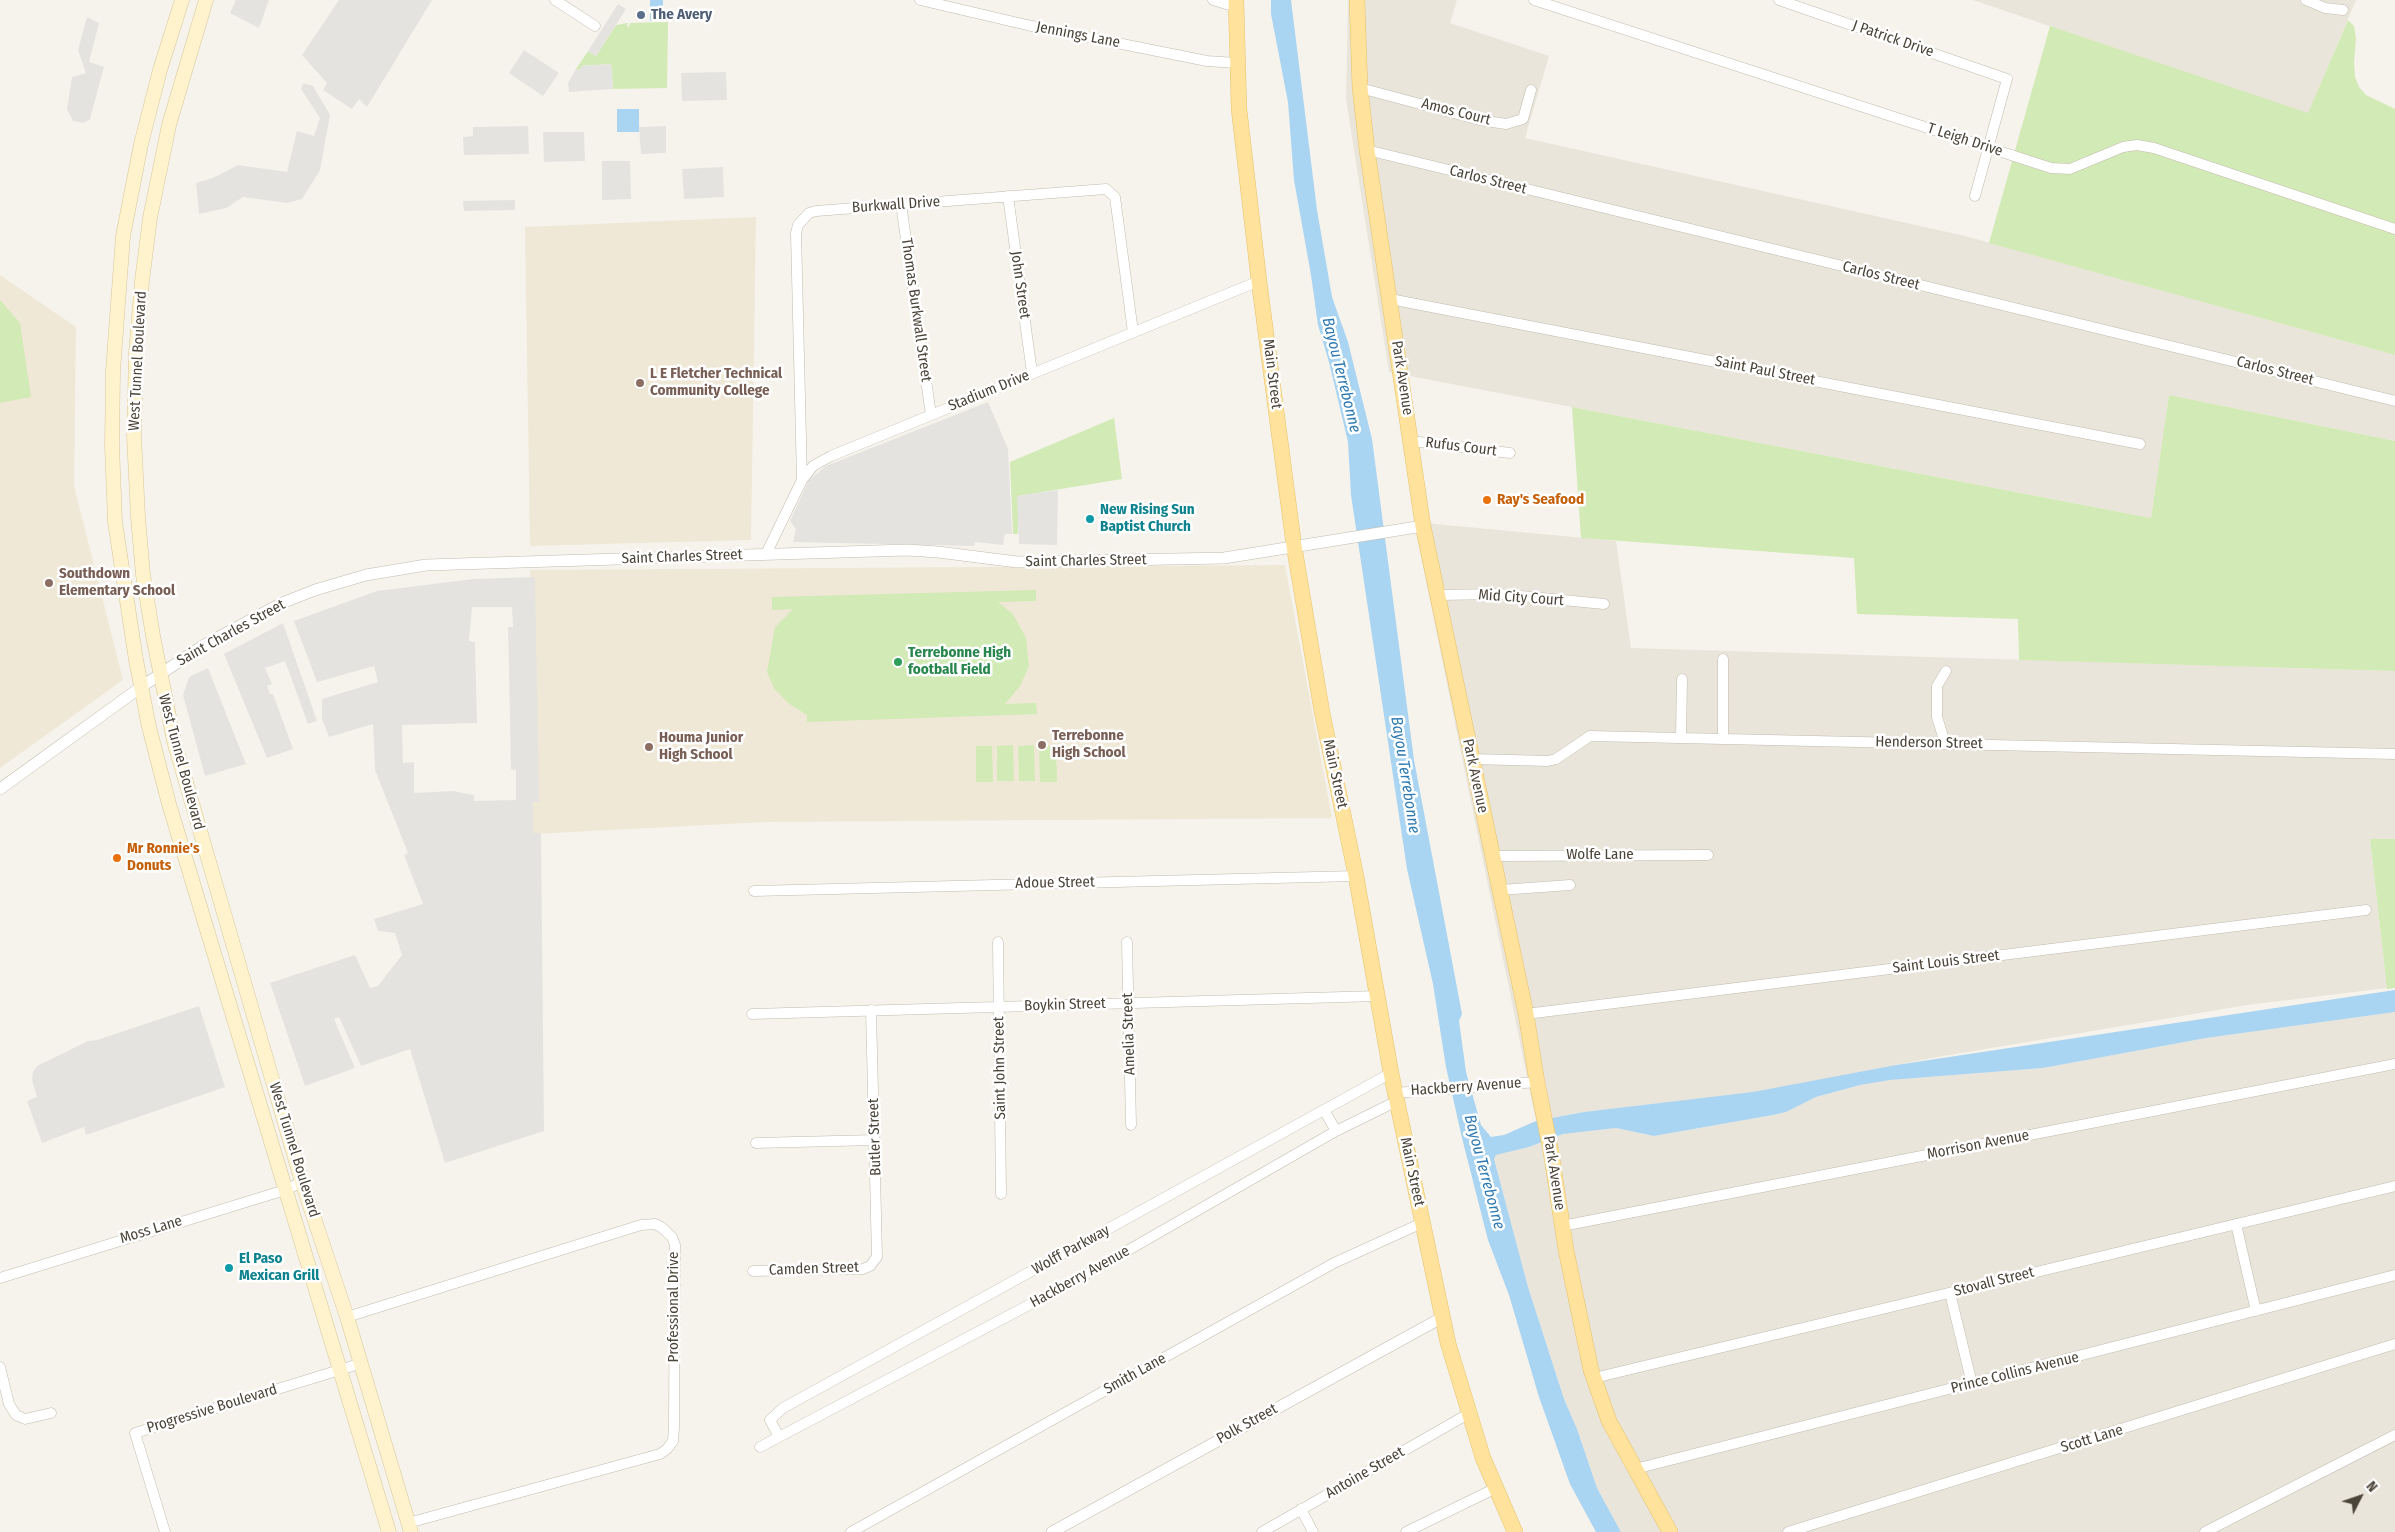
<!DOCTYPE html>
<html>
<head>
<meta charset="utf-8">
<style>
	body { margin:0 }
	#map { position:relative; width:2395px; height:1532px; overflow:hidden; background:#f6f3ec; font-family:"Fira Sans Condensed",sans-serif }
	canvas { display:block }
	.north { position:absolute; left:2335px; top:1472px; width:50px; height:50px; -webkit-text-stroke:4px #fff; paint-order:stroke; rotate:49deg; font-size:14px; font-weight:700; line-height:20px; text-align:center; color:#4b4439 }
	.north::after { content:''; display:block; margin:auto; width:18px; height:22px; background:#4b4439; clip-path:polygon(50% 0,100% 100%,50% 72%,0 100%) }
</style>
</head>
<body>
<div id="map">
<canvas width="2395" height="1532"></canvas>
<div class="north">N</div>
</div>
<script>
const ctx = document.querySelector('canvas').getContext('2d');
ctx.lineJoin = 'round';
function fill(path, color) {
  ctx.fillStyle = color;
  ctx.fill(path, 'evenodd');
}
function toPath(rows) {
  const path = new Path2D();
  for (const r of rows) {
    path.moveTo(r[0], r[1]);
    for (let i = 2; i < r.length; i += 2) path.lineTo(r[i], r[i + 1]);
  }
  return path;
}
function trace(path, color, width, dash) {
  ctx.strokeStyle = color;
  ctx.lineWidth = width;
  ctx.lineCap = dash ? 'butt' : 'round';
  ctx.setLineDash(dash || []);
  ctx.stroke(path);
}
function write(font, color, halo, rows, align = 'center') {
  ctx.font = font + ' "Fira Sans Condensed",sans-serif';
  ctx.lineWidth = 5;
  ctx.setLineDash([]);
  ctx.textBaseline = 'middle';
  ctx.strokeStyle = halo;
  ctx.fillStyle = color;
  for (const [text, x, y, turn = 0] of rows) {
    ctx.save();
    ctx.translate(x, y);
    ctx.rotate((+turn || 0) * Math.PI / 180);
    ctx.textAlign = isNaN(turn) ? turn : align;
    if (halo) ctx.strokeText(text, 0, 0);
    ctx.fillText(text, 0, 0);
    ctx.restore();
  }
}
fill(toPath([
	[1348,0,1457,0,1450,23,1549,56,1525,138,1965,236,2395,355,2395,441,2169,395,2151,518,1389,372,1346,99],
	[1973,0,2356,0,2308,114],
	[1414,522,1616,541,1631,648,2395,671,2395,839,2370,840,2387,988,2247,1005,1932,1058,1752,1093,1584,1112,1536,1121],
	[2395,1012,2395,1532,1621,1532,1597,1488,1577,1429,1564,1399,1528,1287,1494,1159,1496,1155,1529,1147,1563,1134,1616,1128,1655,1136,1773,1115,1786,1112,1816,1097,1860,1085,1890,1080,2043,1068,2206,1038]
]), '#eae5da');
fill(toPath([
	[756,217,751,540,530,546,525,227],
	[0,275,76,327,74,486,123,680,0,768],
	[1285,565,1332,818,766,822,533,834,530,570]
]), '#efe8d6');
fill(toPath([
	[2348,20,2354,26,2356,39,2354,63,2355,77,2359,87,2366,95,2395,109,2395,355,1989,243,2050,26,2308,113],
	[668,22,667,88,613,89,611,64,581,66,581,70,576,69,588,51,596,56,616,25,628,23,627,26,629,27,630,23],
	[0,300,20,323,31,397,0,403],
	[2169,395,2395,441,2395,671,2019,660,2018,619,1857,614,1854,558,1581,538,1572,407,2151,518],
	[1114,418,1122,479,1018,496,1018,534,1013,534,1010,462],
	[1036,590,1036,601,998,602,1013,614,1026,638,1029,666,1020,686,1005,704,1036,703,1037,714,807,722,807,715,788,703,774,688,767,672,775,627,793,609,772,610,772,597],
	[1013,745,1014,781,997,781,997,746],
	[1034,745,1035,781,1019,781,1018,746],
	[976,746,992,746,993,782,976,782],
	[1039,746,1056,746,1057,782,1040,782],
	[2370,839,2395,839,2395,988,2387,989]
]), '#d2eab5');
fill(toPath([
	[236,0,269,0,259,28,230,13],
	[339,0,432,0,367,107,359,99,352,109,323,90,327,83,302,55],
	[618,4,626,9,596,56,588,51],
	[87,17,99,23,89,62,104,67,90,119,84,123,73,121,67,109,72,77,86,73,78,50],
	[524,50,559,73,543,96,509,73],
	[611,64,613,89,569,92,568,83,576,69,580,70,581,66],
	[726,72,727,100,682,101,681,73],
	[303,83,313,86,330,115,320,170,302,199,287,203,243,197,226,208,199,214,196,183,213,178,238,165,287,172,297,131,314,136,320,118,301,89],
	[528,126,529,154,464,155,463,137,473,136,473,127],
	[666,126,666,153,641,154,639,127],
	[543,132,584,132,585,161,544,162],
	[602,161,630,161,631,199,602,200],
	[723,167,724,197,684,199,682,169],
	[515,200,515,210,464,211,463,201],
	[988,402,1008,449,1012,534,1005,534,1003,545,975,542,974,546,793,542,796,529,790,521,809,480,826,466],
	[1058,490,1057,545,1019,544,1017,496],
	[535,577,539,802,533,802,533,833,541,833,544,1131,445,1163,410,1049,361,1066,339,1017,334,1019,355,1068,305,1086,270,983,355,955,370,988,378,986,402,955,395,933,378,931,374,919,423,904,404,855,408,853,375,770,373,724,329,737,322,719,322,699,378,682,374,666,317,682,294,621,377,591,473,579],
	[472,607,512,607,513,627,508,627,511,769,516,770,516,800,474,801,474,795,453,791,414,793,414,762,403,763,402,725,477,723,475,642,469,641],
	[283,623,317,721,308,724,285,661,265,668,272,684,267,686,270,694,273,694,293,749,267,758,224,654],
	[208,668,246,764,205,776,183,695,189,677],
	[199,1006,225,1087,86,1135,84,1127,42,1143,27,1101,37,1097,32,1080,33,1072,37,1066,88,1041,97,1040]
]), '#e5e3e0');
fill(toPath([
	[650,0,663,0,663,20,650,21],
	[1271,0,1291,0,1317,210,1332,297,1348,342,1372,439,1414,760,1462,1014,1459,1021,1466,1072,1481,1125,1491,1137,1504,1135,1536,1121,1584,1112,1753,1092,1896,1065,2395,990,2395,1012,2206,1038,2043,1068,1890,1080,1860,1085,1816,1097,1786,1112,1773,1115,1654,1136,1616,1128,1563,1134,1529,1147,1496,1155,1494,1159,1528,1287,1564,1399,1577,1429,1597,1488,1621,1532,1596,1532,1570,1484,1539,1397,1509,1295,1488,1240,1462,1138,1446,1067,1433,984,1407,869,1351,495,1348,442,1329,362,1318,325,1311,275,1294,180,1288,102,1271,14],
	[617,109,639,109,639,132,617,132]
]), '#a9d4f2');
const minor = toPath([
	[555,0,595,26],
	[920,0,1027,25,1207,61,1236,63],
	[1213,0,1236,7],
	[1534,0,2051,168,2070,169,2123,147,2137,145,2154,148,2395,229],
	[1779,0,2007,79,1975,196],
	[2306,0,2325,8,2343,10],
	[1360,88,1480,120,1506,124,1523,119,1531,90],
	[1367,150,2395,401],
	[1008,196,1032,373],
	[901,204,931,415],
	[1390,299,2140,444],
	[1411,441,1510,453],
	[802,480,796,233,798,225,809,213,816,211,1106,189,1115,197,1133,332],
	[766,554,802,480,813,466,831,456,1259,281],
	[1437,595,1500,594,1604,604],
	[1723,659,1723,738],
	[1681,737,1682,679],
	[1945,743,1937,717,1937,686,1946,671],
	[1471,759,1548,761,1556,759,1590,736,2395,754],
	[1493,856,1708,855],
	[1500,890,1570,885],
	[754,891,1356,876],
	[998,942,1001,1194],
	[1127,942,1131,1125],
	[752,1014,1378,996],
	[1526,1014,2366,910],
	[1395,1093,1537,1082],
	[1324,1110,1336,1131],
	[756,1143,875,1140],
	[2236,1224,2256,1311],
	[1562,1226,2395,1064],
	[753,1271,863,1269,870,1266,877,1257,871,1010],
	[0,1278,285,1190,302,1182],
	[1950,1293,1972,1384],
	[347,1317,641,1225,655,1224,661,1227,672,1237,675,1245,674,1428,673,1441,667,1449,660,1454,408,1523],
	[0,1367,9,1404,16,1415,25,1419,51,1413],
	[1594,1378,2395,1186],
	[779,1437,770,1420,783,1408,1391,1073],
	[760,1447,1078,1279,1336,1131,1397,1101],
	[1635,1469,2395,1275],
	[1301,1509,1313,1532],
	[165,1532,135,1433,359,1364],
	[851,1532,1334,1263,1422,1223],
	[1262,1532,1468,1414],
	[1406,1532,1496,1488],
	[1788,1532,2395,1344],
	[2205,1532,2395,1435]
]);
const tertiary = toPath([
	[0,789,141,687,204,645,282,603,315,590,366,575,426,565,907,550,938,552,1017,562,1224,558,1423,526],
	[1052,1532,1443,1317]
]);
const secondary = toPath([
	[182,0,160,70,141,144,123,236,113,371,112,446,115,522,136,660,149,727,169,804,389,1532],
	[206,0,169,125,150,218,142,281,136,353,134,436,138,517,143,575,153,636,174,741,302,1182,347,1317,411,1532]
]);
const primary = toPath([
	[1236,0,1239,109,1259,281,1294,546,1322,712,1356,876,1391,1073,1448,1343,1483,1458,1515,1532],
	[1357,0,1360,88,1367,150,1423,526,1526,1014,1537,1082,1551,1152,1566,1250,1591,1370,1609,1421,1670,1532]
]);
trace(minor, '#c2bbae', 11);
trace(tertiary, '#c2bbae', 12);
trace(secondary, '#d6c79b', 15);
trace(primary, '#e6c16a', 16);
trace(minor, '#fff', 10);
trace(tertiary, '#fff', 11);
trace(secondary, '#fff3cd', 14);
trace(primary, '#ffe39c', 15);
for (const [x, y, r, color] of [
	[641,15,5,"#5c6f8a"],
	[640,383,5,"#8d6e63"],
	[1487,500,5,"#e8710a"],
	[1090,519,5,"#0f9aa8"],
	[49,583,5,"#8d6e63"],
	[898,662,5,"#2e9e5b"],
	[1042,745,5,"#8d6e63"],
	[649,747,5,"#8d6e63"],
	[117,858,5,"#e8710a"],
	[229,1268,5,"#0f9aa8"]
]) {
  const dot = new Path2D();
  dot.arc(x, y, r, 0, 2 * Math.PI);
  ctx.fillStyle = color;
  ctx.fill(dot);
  trace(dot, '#fff', 2);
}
write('bold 15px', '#4e5e75', '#fff', [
	["The Avery",651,15]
], 'left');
write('15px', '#4b4439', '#fff', [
	["Jennings Lane",1078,35,11],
	["J Patrick Drive",1893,39,19],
	["Amos Court",1456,112,14],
	["T Leigh Drive",1965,140,18],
	["Carlos Street",1488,180,14],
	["Burkwall Drive",896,205,-4],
	["Carlos Street",1881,276,14],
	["John Street",1020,285,82],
	["Thomas Burkwall Street",916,310,82],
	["West Tunnel Boulevard",138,361,-87],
	["Saint Paul Street",1765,371,11],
	["Carlos Street",2275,371,14],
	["Main Street",1272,374,83],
	["Park Avenue",1402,378,81],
	["Stadium Drive",989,391,-22],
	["Rufus Court",1461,447,7],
	["Saint Charles Street",682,557,-2],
	["Saint Charles Street",1086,561,-1],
	["Mid City Court",1521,598,4],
	["Saint Charles Street",231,633,-29],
	["Henderson Street",1929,743,1],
	["West Tunnel Boulevard",181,762,75],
	["Main Street",1335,774,78],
	["Park Avenue",1475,776,78],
	["Wolfe Lane",1600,855],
	["Adoue Street",1055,883,-1],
	["Saint Louis Street",1946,962,-7],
	["Boykin Street",1065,1005,-2],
	["Amelia Street",1129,1034,-92],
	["Saint John Street",1000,1068,-91],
	["Hackberry Avenue",1466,1087,-4],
	["Butler Street",875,1137,-92],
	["Morrison Avenue",1978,1145,-11],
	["West Tunnel Boulevard",294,1150,73],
	["Main Street",1412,1172,78],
	["Park Avenue",1554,1173,81],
	["Moss Lane",151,1230,-17],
	["Wolff Parkway",1071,1250,-29],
	["Camden Street",814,1269,-2],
	["Hackberry Avenue",1080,1277,-29],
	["Stovall Street",1994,1282,-14],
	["Professional Drive",674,1307,-90],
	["Prince Collins Avenue",2015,1373,-14],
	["Smith Lane",1135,1374,-29],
	["Progressive Boulevard",212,1409,-17],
	["Polk Street",1247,1424,-29],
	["Scott Lane",2092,1439,-17],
	["Antoine Street",1365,1473,-30]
]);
write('bold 15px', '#785e54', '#fff', [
	["L E Fletcher Technical",650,374],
	["Community College",650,391],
	["Southdown",59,574],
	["Elementary School",59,591],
	["Terrebonne",1052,736],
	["High School",1052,753],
	["Houma Junior",659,738],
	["High School",659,755]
], 'left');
write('bold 15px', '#c56008', '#fff', [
	["Ray's Seafood",1497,500],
	["Mr Ronnie's",127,849],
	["Donuts",127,866]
], 'left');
write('bold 15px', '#0d838f', '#fff', [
	["New Rising Sun",1100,510],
	["Baptist Church",1100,527],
	["El Paso",239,1259],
	["Mexican Grill",239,1276]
], 'left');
write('bold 15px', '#27864d', '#fff', [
	["Terrebonne High",908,653],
	["football Field",908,670]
], 'left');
write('italic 16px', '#2e7ab2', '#fff', [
	["Bayou Terrebonne",1341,375,76],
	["Bayou Terrebonne",1405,775,81],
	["Bayou Terrebonne",1484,1172,75]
]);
</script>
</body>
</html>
